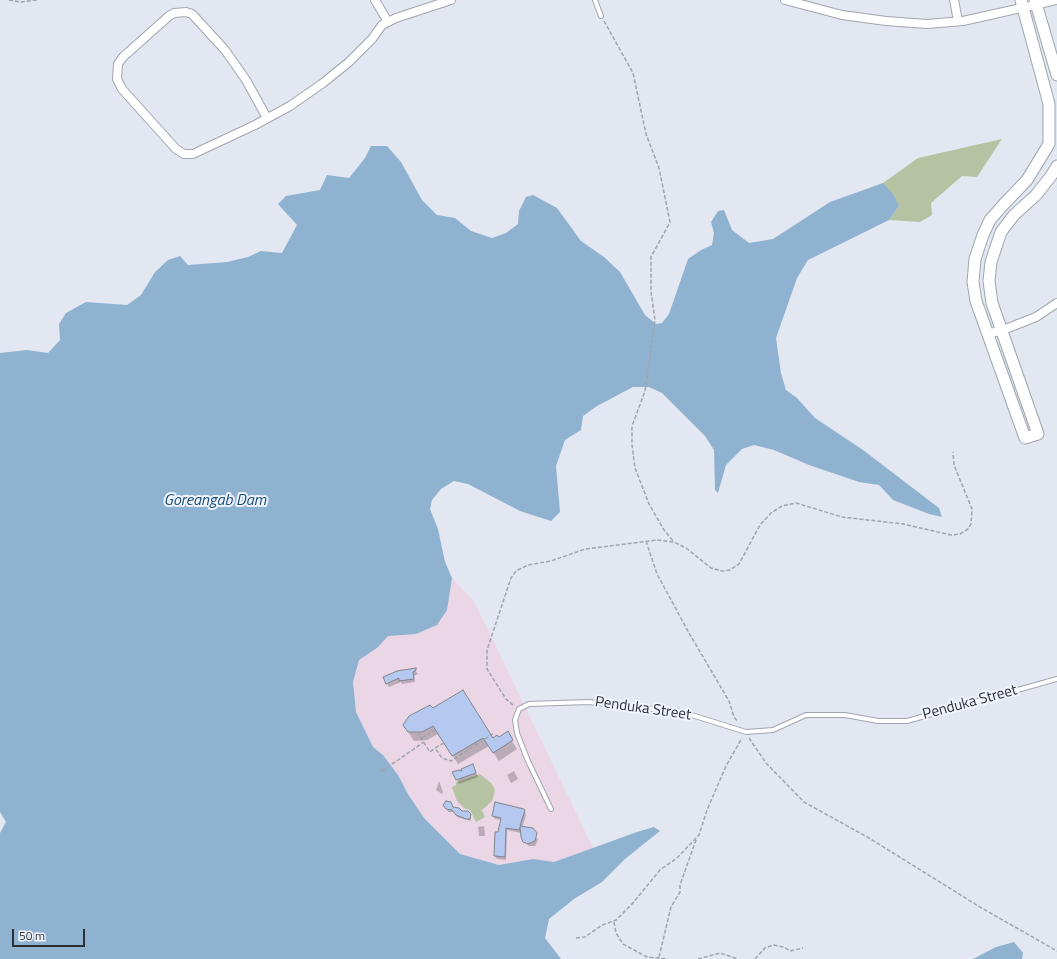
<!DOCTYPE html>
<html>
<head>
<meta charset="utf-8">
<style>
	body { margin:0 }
	#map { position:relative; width:1057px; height:959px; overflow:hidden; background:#e2e7f1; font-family:"Titillium Web",sans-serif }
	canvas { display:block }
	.scale { position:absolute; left:12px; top:929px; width:73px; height:18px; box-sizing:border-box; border:2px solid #2d2f33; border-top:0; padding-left:5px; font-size:12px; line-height:14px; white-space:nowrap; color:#2d2f33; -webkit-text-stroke:3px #eff4ff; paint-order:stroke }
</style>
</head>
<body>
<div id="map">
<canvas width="1057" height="959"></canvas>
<div class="scale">50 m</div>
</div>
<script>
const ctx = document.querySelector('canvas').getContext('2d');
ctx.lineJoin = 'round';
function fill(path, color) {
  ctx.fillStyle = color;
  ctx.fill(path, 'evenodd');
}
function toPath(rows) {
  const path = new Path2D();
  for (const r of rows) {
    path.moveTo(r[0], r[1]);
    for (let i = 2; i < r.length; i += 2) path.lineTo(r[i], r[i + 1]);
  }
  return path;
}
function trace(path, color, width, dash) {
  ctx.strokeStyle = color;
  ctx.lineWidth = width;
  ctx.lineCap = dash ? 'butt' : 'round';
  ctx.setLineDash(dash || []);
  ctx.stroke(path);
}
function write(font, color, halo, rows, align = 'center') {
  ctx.font = font + ' "Titillium Web",sans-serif';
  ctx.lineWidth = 4;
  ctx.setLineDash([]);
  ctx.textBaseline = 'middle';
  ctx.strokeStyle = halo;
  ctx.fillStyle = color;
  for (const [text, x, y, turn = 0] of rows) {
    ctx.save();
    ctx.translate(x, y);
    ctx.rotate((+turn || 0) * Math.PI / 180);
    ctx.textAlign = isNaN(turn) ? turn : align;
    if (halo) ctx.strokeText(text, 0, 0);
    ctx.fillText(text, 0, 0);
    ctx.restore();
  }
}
fill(toPath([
	[452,578,474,601,593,848,554,862,533,859,499,865,460,854,424,818,409,796,398,775,383,755,373,747,356,712,353,682,359,660,377,648,388,636,416,634,447,609]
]), '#ead6e5');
fill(toPath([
	[1002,139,977,177,962,176,931,203,932,215,920,222,889,220,899,206,883,183,918,158],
	[480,774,492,784,495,790,492,801,482,810,485,817,476,822,470,810,464,808,457,801,452,787,456,785,456,782]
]), '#b6c3a3');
fill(toPath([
	[371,146,387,146,401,162,422,200,437,215,455,218,471,231,492,238,506,233,518,224,519,211,526,197,533,195,557,208,581,241,604,257,620,272,645,315,656,324,662,323,669,314,688,259,701,250,712,245,714,233,711,222,718,211,724,210,732,230,749,243,773,239,830,202,883,183,893,194,899,206,889,220,808,260,797,278,776,338,781,373,786,390,797,398,815,418,863,450,939,508,942,517,929,514,893,500,879,485,859,482,809,465,774,450,754,445,742,449,726,465,718,493,715,490,714,450,705,436,662,393,649,387,633,387,597,406,583,416,581,430,565,440,556,466,560,512,551,521,520,511,468,484,454,481,441,489,432,500,430,509,438,529,445,562,452,578,447,610,437,625,416,634,388,636,377,648,359,660,353,682,356,712,373,747,383,755,398,775,408,794,424,818,460,854,499,865,533,859,554,862,637,832,654,827,660,831,625,859,602,882,574,899,549,919,545,938,561,959,0,959,0,833,6,822,0,812,0,353,27,350,48,353,60,340,59,324,66,313,86,302,127,305,141,295,155,272,168,260,180,256,188,265,227,262,248,257,261,251,282,253,297,225,278,204,286,196,320,190,327,175,349,178,365,158],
	[1014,942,1023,953,1022,959,973,959,996,947]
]), '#90b2d1');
fill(toPath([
	[415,670,418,674,414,676,415,682,402,684,401,682,389,687,387,684],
	[432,709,493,740,498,739,507,733,517,749,499,761,489,746,458,764,438,734,427,740,414,741,404,725],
	[475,770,478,777,459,784,454,773],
	[514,771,518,779,511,783,507,775],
	[439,781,443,792,442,794,436,790],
	[453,808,470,814,471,821,457,817,454,812,448,812,447,809],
	[523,809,526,815,522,828,532,829,538,840,535,846,529,846,524,841,521,833,507,830,506,860,497,859,495,856,502,820,495,819,493,816],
	[484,826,485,836,479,836,478,827]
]), '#0003');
const building = toPath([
	[416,668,416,670,413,672,414,679,399,681,399,678,386,684,383,677,397,671,416,668],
	[463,690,493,738,497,735,499,737,508,731,513,740,493,753,483,738,452,756,433,726,422,732,408,732,403,725,409,716,430,705,433,708,463,690],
	[473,764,476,773,456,780,452,772,459,770,462,771,461,769,473,764],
	[446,801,451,802,453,807,459,808,462,811,468,811,471,814,470,819,466,819,456,815,452,810,446,809,443,805,446,801],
	[495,802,524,809,525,810,520,826,533,828,537,833,535,841,528,844,523,842,521,837,520,827,519,830,506,828,505,857,494,856,495,832,498,832,501,818,492,816,495,802]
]);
fill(building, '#b5c8ef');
trace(building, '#81868f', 1);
const lane = toPath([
	[595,0,601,16],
	[551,809,528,761,517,733,515,720,519,709,529,704,588,702,682,712,746,732,773,730,806,715,845,715,878,721,907,721,1057,679]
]);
const street = toPath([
	[375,0,388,22],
	[785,0,842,15,886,21,927,24,963,21,1057,0],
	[954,0,958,21],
	[267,118,246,80,225,50,192,14,186,12,174,13,169,16,123,57,118,64,117,79,122,89,176,149,184,154,193,154,255,125,290,106,323,83,349,62,372,39,382,25,396,18,451,0],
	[987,334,1003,330,1036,317,1057,303]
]);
const secondary = toPath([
	[1021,0,1049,104,1049,144,1027,180,1004,204,990,220,983,235,975,259,973,282,976,301,1025,438,1038,434,992,303,989,281,991,262,1001,232,1014,215,1036,195,1051,176,1057,166],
	[1035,0,1057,75]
]);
trace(lane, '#a0a5af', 6);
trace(street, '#a0a5af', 10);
trace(secondary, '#a0a5af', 13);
trace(toPath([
	[9,0,21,2,37,0],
	[604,21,633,73,646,134,659,168,670,222,651,257,651,292,655,320,645,391,632,426,632,445,635,468,649,504,664,530,674,542],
	[646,541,657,574,689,633,729,701,734,717,738,722],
	[513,705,506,699,487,669,487,650,511,578,516,571,528,565,551,561,585,549,657,540,674,542,686,548,711,568,722,571,730,570,739,564,760,525,771,513,782,506,796,503,842,517,903,524,951,535,960,534,968,529,971,524,972,509,954,465,953,452],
	[417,732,430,752,435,748],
	[422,738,435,730],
	[749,738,766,763,804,802,869,838,980,907,1057,951],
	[444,743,435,748,442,758,451,761,494,733],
	[380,768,383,773],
	[382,771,424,742],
	[614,922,616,933,623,944,647,957,667,959],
	[576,938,585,937,602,925,616,920,632,904,660,870,677,858,699,835,707,810,726,766,742,738],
	[659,957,671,907,680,892,680,885,696,840],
	[698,959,720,953,738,959],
	[755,959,765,948,773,945,784,947,790,951,803,948]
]), '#a0a4ab', 1.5, [4, 2]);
trace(lane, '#fff', 4);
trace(street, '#fff', 8);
trace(secondary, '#fff', 11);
write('15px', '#2d2f33', '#eff4ff', [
	["Penduka Street",970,703,-15],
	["Penduka Street",643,709,8]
]);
write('italic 16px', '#184d76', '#eff4ff', [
	["Goreangab Dam",215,501]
]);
</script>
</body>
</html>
